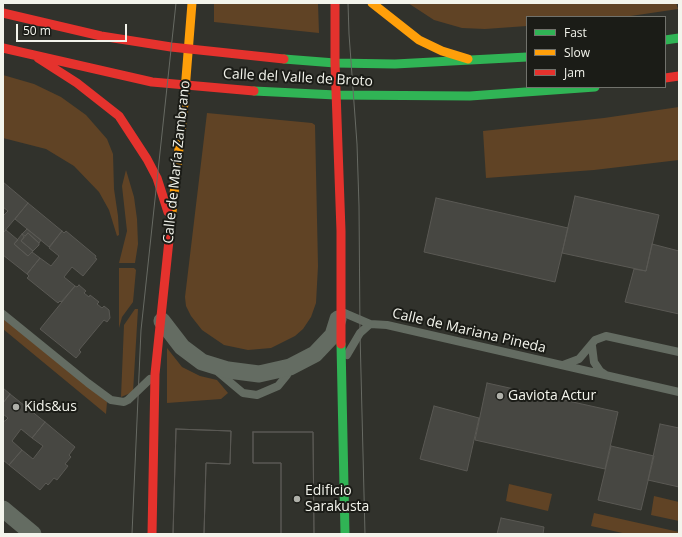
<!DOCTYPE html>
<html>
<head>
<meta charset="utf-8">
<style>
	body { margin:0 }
	#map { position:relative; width:682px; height:537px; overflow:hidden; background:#31322c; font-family:"Open Sans",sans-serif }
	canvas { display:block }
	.frame { position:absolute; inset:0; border:4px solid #f3f4ec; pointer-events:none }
	.legend { position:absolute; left:526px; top:16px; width:140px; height:72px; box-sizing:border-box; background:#1b1c17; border:1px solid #71726c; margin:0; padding:5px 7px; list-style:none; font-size:12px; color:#f3f4ec }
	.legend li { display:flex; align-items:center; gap:8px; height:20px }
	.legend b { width:20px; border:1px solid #71726c }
	.scale { position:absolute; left:16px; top:24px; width:111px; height:18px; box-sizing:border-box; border:2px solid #f3f4ec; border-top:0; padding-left:5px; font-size:12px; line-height:14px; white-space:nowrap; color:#f3f4ec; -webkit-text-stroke:3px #1b1c17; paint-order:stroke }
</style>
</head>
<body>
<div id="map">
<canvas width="682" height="537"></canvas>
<div class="frame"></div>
<ul class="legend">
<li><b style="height:5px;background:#30b455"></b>Fast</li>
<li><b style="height:5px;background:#ff9f0a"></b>Slow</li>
<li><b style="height:5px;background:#e5322d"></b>Jam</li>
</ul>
<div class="scale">50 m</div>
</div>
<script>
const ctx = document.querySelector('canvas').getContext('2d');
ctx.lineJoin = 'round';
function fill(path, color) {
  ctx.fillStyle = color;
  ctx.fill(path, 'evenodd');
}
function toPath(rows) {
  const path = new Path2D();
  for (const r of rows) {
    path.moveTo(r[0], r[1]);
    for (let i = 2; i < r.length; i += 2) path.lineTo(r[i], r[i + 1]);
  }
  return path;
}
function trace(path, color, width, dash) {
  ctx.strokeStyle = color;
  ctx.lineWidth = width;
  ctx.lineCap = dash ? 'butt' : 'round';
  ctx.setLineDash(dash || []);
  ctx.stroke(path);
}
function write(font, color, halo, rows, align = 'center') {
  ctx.font = font + ' "Open Sans",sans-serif';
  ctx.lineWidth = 4;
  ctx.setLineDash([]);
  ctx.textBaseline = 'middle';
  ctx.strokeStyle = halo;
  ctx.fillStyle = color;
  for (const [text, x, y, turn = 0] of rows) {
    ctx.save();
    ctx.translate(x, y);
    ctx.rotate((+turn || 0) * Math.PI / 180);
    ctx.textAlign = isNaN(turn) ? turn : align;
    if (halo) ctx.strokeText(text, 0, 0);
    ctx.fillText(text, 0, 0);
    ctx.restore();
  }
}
fill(toPath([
	[214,3,318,3,319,33,214,22],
	[408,3,676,3,678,9,624,17,527,17,527,26,485,29,462,28,434,20],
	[3,75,34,84,61,97,86,115,107,139,113,154,114,189,118,216,119,235,117,236,109,210,99,192,74,166,46,149,3,138],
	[679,107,679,160,594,170,486,178,483,131,604,118],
	[207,113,312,123,315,125,318,266,316,303,311,317,303,329,295,336,271,348,248,350,224,345,202,330,191,316,186,306,185,297],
	[126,170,134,197,137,219,138,244,135,263,119,263,127,231,122,186],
	[119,268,134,268,136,270,133,302,122,317,119,328],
	[135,309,138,309,133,392,121,397,124,325],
	[3,317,107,402,106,414,3,329],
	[167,348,182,367,200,376,217,380,228,393,221,399,167,403],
	[509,484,552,494,548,511,506,501],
	[654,496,679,502,679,521,651,515],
	[594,513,679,532,679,534,627,534,591,526]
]), '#604325');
const building = toPath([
	[3,182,28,203,3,233,3,216,8,211,3,207,3,182],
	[575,196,659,215,646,271,562,253,575,196],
	[436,198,568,228,555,282,424,252,436,198],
	[28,203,62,231,49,247,15,219,28,203],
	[27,229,41,240,39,243,28,233,25,236,22,234,27,229],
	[6,230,18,240,14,244,28,256,32,252,40,258,27,274,3,255,3,233,6,230],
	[62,231,64,233,66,231,96,256,95,258,97,259,83,276,72,267,64,277,75,286,61,302,60,301,58,303,27,278,29,276,27,274,40,258,51,266,59,256,49,248,62,231],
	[28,233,39,243,39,245,33,251,21,241,28,233],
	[22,234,24,237,21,241,33,251,28,256,14,244,22,234],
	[652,244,679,251,679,314,625,302,634,269,646,271,652,244],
	[79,285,86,291,84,293,89,297,90,295,99,302,97,304,102,308,104,306,109,310,110,318,107,322,104,320,79,350,81,352,76,358,40,329,75,286,77,287,79,285],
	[487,383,618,412,605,469,475,440,487,383],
	[3,388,10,394,3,403,3,388],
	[10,394,45,422,32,438,21,429,12,441,22,450,9,465,3,460,3,421,5,421,8,418,3,414,3,403,10,394],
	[434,406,479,418,467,471,420,459,434,406],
	[45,422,75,447,69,455,71,457,65,464,68,466,57,480,54,478,48,485,46,483,40,490,9,465,22,450,33,459,43,446,32,438,45,422],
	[660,424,679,428,679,487,648,480,660,424],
	[176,429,231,431,230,464,206,463,204,534,173,534,176,429],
	[176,429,231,431,230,464,206,463,204,534,173,534,176,429],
	[253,432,313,432,314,534,281,534,281,463,253,463,253,432],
	[253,432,313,432,314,534,281,534,281,463,253,463,253,432],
	[611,446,654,456,641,510,598,500,611,446],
	[501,518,544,527,543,534,497,534,501,518]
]);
fill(building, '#474742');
trace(building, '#5a5954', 1);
trace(toPath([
	[342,312,370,324,387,325,679,392],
	[3,314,88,383,111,400,124,402,128,400,150,379],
	[592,346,594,362,600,371,606,375],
	[347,355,360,333,370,324],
	[563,365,579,359,595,340,606,336,679,352],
	[218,372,243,393,257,395,278,386,287,375,290,368]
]), '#646c62', 8);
trace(toPath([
	[162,321,182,347,202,362,228,370,259,374,290,367,315,354,333,335,338,319],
	[3,509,33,534]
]), '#646c62', 17);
trace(toPath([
	[665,40,679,38],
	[284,59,335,63,395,64,527,57],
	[254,91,336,95,470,96,595,87],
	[341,344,345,534]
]), '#30b455', 9);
trace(toPath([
	[372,3,419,40,442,51,468,59],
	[171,221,184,103,192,3]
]), '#ff9f0a', 9);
trace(toPath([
	[335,3,335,63,341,231,341,344],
	[3,13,101,36,171,47,284,59],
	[3,48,152,82,254,91],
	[38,58,77,83,119,116,147,159,157,178,168,212],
	[665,78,679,76],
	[152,534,155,374,171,221]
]), '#e5322d', 9);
trace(toPath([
	[348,3,349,34,357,144,359,206,360,333,365,534],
	[132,534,141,330,176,3]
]), '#676a63', 1);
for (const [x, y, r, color] of [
	[500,396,4,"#afb0a9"],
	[16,407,4,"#afb0a9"],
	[297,499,4,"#afb0a9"]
]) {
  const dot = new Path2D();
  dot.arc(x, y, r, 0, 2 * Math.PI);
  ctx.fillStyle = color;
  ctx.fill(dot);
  trace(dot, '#1b1c17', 1.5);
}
write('14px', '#f3f4ec', '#1b1c17', [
	["Calle del Valle de Broto",298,78,3],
	["Calle de María Zambrano",177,162,-84],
	["Calle de Mariana Pineda",469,331,13]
]);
write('14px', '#f3f4ec', '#1b1c17', [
	["Gaviota Actur",508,396],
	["Kids&us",24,407],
	["Edificio",305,491],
	["Sarakusta",305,507]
], 'left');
</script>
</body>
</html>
